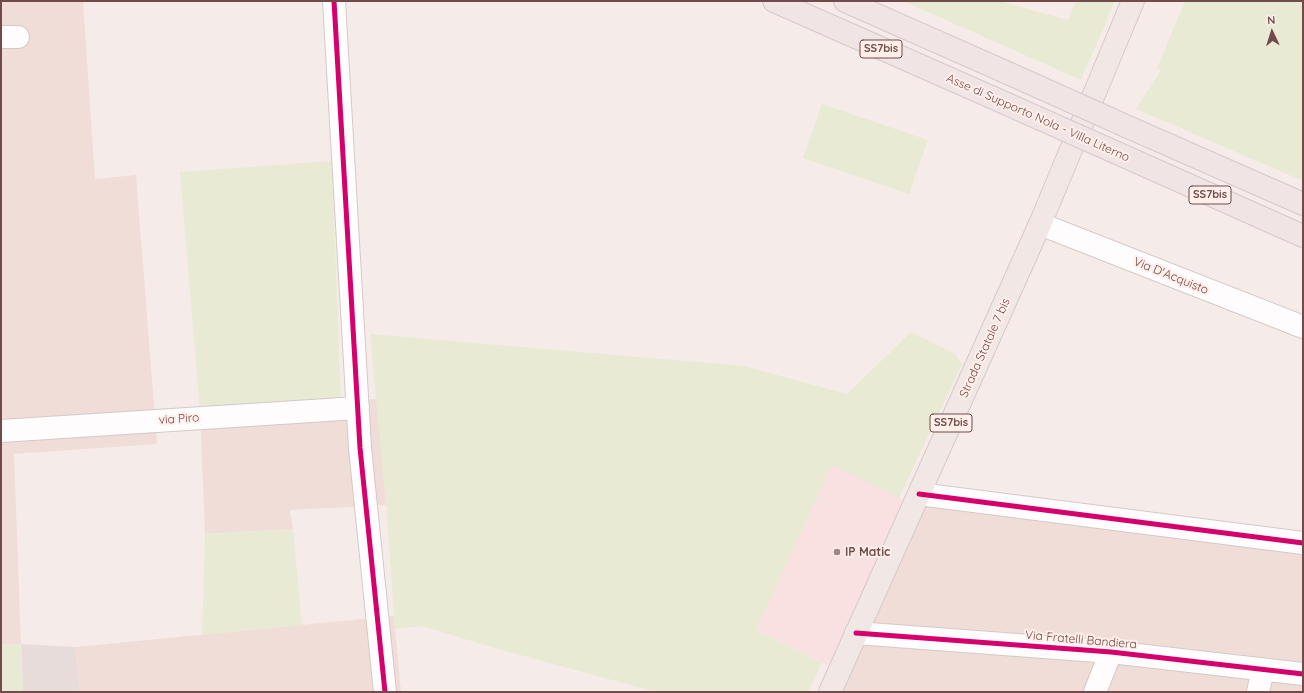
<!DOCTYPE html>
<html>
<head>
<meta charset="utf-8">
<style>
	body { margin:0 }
	#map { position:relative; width:1304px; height:693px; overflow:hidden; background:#f5ece9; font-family:Quicksand,sans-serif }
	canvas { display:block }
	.frame { position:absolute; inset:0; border:2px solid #734a4a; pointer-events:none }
	.north { position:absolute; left:1252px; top:12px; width:40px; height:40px; -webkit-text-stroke:3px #ffeee9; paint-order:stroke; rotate:356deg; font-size:11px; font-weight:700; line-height:16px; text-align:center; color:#734a4a }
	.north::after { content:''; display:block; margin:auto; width:14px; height:18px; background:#734a4a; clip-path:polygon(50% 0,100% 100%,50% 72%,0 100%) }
</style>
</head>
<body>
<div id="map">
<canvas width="1304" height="693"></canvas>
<div class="frame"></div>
<div class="north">N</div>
</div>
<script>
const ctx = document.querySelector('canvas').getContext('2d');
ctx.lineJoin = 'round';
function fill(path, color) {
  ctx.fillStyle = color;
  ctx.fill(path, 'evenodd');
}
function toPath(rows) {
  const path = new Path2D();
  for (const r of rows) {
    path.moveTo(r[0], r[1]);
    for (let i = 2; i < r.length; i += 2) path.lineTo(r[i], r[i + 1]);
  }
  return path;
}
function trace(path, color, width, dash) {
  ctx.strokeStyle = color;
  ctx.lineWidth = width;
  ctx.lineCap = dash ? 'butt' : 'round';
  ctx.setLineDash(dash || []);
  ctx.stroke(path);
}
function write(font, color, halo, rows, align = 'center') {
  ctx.font = font + ' Quicksand,sans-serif';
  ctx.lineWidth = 4;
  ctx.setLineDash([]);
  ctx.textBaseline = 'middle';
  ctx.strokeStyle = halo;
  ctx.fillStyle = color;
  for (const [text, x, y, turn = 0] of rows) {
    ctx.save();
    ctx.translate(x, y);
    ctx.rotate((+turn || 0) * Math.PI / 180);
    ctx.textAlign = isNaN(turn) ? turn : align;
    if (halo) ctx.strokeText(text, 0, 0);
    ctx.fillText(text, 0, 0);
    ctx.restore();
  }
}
fill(toPath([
	[1,1,83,1,95,179,136,175,157,444,14,454,21,644,1,645],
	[377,399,386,505,290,510,293,529,205,534,200,411],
	[924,502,1303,550,1303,692,839,692],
	[394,616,401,692,80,692,75,647]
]), '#f0ddd8');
fill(toPath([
	[832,464,908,502,833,668,756,630]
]), '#f9e0e1');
fill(toPath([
	[21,644,75,647,80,692,23,692]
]), '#e8dcda');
fill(toPath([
	[903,1,999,1,1068,20,1076,1,1115,1,1081,80],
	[1185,1,1303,1,1303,181,1136,109,1161,70,1157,68],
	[822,104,928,140,909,194,803,158],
	[332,161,341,402,200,411,180,172],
	[911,332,955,354,962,364,899,498,832,465,756,630,822,663,808,692,656,692,491,647,422,626,395,629,386,505,370,334,744,366,847,394],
	[293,529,302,625,202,635,205,534],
	[21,644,23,692,1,692,1,645]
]), '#e9ead4');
const minor = toPath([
	[334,1,360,448,385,692],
	[1,37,18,37],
	[1040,224,1303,327],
	[1,431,358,408],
	[919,494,1303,543],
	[856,633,1111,652,1303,674],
	[1095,692,1111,652],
	[1258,692,1263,669]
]);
const major = toPath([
	[830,692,1040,224,1133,1]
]);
const highway = toPath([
	[774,1,989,96],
	[845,1,1001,70],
	[1128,127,1303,204],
	[1117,153,1303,236]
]);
trace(minor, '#d5c9c7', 24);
trace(major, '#d7c9c9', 24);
trace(highway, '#d7c9c9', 24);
trace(minor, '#fefcfc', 22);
trace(major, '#f1e8e5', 22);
trace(highway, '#f0e4e5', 22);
const highwayBridge = toPath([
	[1001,70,1128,127],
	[989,96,1117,153]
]);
trace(highwayBridge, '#d7c9c9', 24, []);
trace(highwayBridge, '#f0e4e5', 22);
trace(toPath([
	[334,1,360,448,385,692],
	[919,494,1303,543],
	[856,633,1111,652,1303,674]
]), '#d6006c', 5);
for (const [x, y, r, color] of [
	[837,552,4,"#a08382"]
]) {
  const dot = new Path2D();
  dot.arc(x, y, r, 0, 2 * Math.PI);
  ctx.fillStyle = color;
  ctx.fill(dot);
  trace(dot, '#ffeee9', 1.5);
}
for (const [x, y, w] of [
	[881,49,42],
	[1210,195,42],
	[951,423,42]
]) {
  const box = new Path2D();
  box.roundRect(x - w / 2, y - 9, w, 18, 3);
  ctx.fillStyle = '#ffeee9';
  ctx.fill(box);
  trace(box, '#734a4a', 1);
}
write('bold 11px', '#734a4a', null, [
	["SS7bis",881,49],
	["SS7bis",1210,195],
	["SS7bis",951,423]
]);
write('12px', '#734a4a', '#ffeee9', [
	["Asse di Supporto Nola - Villa Literno",1038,118,24],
	["Via D'Acquisto",1171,276,22],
	["Strada Statale 7 bis",985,348,-66],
	["via Piro",179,419,-4],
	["Via Fratelli Bandiera",1081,640,5]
]);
write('bold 12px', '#734a4a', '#ffeee9', [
	["IP Matic",845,552]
], 'left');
</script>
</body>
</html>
